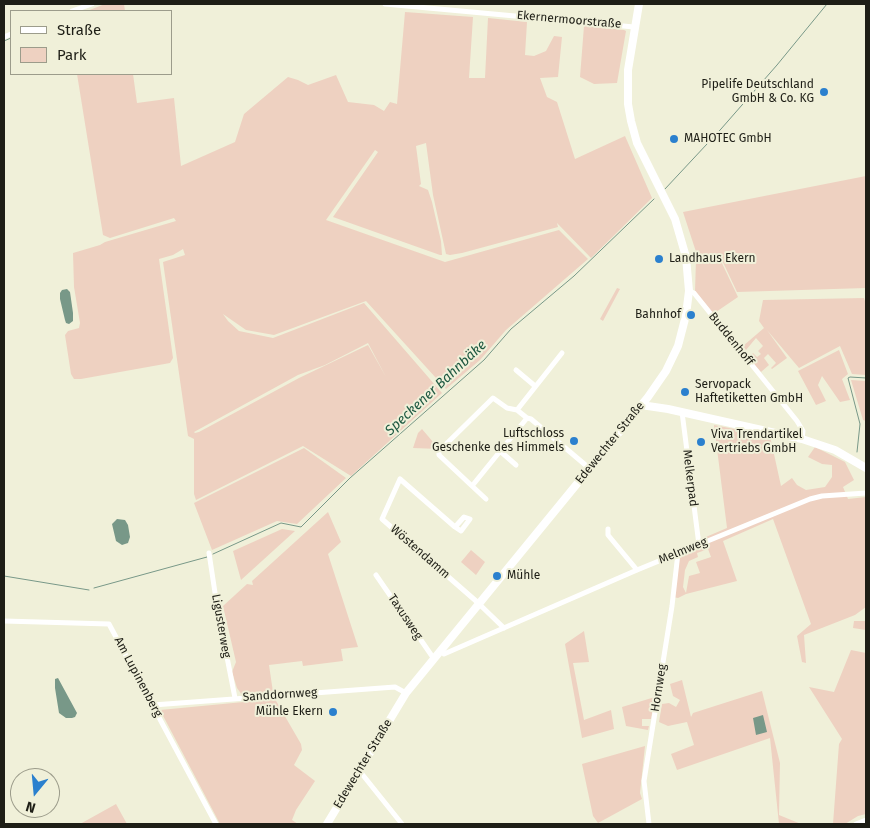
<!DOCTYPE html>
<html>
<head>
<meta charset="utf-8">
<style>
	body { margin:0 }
	#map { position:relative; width:870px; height:828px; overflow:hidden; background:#f0f0d9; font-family:"Fira Sans",sans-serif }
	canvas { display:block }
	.frame { position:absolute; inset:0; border:5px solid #1e1e16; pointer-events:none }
	.legend { position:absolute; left:10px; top:10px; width:162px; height:65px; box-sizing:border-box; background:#f0f0d9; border:1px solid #9c9c8b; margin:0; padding:6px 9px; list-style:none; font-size:15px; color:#1e1e16 }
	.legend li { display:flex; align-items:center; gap:10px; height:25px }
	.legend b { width:25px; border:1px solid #9c9c8b }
	.north { position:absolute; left:10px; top:768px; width:50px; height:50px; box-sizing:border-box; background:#f0f0d9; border:1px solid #9c9c8b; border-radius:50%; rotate:197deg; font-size:14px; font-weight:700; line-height:20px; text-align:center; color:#1e1e16 }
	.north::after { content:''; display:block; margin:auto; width:18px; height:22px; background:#2b80ce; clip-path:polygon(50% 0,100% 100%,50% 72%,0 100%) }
</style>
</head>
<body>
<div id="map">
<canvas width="870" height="828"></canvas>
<div class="frame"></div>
<ul class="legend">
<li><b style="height:6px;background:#fff"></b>Straße</li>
<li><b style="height:14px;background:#eed1c1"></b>Park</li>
</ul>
<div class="north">N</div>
</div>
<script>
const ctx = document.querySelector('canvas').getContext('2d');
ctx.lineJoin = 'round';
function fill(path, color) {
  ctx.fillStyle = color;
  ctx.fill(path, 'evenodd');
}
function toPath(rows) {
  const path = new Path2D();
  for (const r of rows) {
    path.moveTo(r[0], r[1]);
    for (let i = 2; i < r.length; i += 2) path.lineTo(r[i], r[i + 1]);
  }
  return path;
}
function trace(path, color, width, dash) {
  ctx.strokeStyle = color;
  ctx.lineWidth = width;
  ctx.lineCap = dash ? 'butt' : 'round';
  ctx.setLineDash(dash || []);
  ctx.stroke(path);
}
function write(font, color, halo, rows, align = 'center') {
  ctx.font = font + ' "Fira Sans",sans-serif';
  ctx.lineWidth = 4;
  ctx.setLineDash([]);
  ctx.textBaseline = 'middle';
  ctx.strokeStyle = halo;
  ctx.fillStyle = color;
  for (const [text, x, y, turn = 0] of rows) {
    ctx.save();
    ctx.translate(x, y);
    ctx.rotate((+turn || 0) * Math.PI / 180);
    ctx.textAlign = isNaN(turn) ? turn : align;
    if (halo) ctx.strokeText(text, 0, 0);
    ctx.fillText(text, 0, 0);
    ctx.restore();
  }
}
fill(toPath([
	[105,4,124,4,125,11,87,11],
	[405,12,473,17,469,78,485,78,488,18,527,22,525,55,534,56,546,51,554,36,562,37,558,77,540,78,547,97,557,102,575,159,625,136,652,198,591,258,557,223,558,227,462,253,450,255,446,254,433,195,426,143,416,146,421,184,419,186,428,190,432,202,441,241,442,255,440,255,333,217,378,152,375,150,326,220,445,262,559,230,588,259,506,330,480,360,446,389,366,301,274,335,246,330,223,314,228,321,239,331,273,338,364,303,442,393,351,476,303,446,196,500,194,494,194,439,188,436,163,262,185,255,183,249,173,255,159,259,173,358,170,363,81,379,74,379,71,374,65,335,68,331,79,328,80,323,74,287,73,253,100,245,105,242,176,221,174,218,110,238,103,235,77,74,133,74,137,103,174,98,181,166,235,142,244,114,288,77,298,80,308,85,336,75,348,102,374,105,384,111,390,102,397,104],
	[368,343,386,377,368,345,299,378,199,432,195,433,194,432,298,375,325,365],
	[584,26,624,30,626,31,617,83,594,84,580,77],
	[866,176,866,288,737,292,720,256,698,258,683,212],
	[719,257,738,297,713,314,695,291,696,260],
	[617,288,620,289,603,321,600,319],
	[864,298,866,304,866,375,852,374,840,346,799,368,767,330,787,358,772,369,771,368,776,363,768,354,764,358,769,365,761,372,753,364,756,360,751,356,753,353,757,357,761,354,758,351,763,346,756,338,746,350,743,346,764,328,759,321,763,300],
	[839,350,848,374,842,379,850,400,840,402,822,376,818,385,826,401,816,405,798,371],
	[851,380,866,381,866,421,863,420],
	[714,425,770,436,781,486,792,478,797,485,806,490,825,487,832,477,832,465,822,464,808,457,815,447,845,462,854,480,843,487,848,499,866,497,866,607,855,615,804,635,806,663,802,662,797,636,811,624,773,519,723,541,737,581,686,594,678,598,673,597,680,548,727,528],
	[708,549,711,557,696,562,700,573,689,576,686,593,683,587,685,570,689,561,698,557,697,553],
	[422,429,439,449,413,448,418,433],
	[304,448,346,478,297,524,277,521,212,550,194,503],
	[328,512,341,542,328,554,358,647,341,649,343,661,303,666,302,661,269,665,273,692,242,695,237,688,232,672,236,662,223,606,247,584,253,585,252,581],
	[282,529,295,531,241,580,233,551],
	[471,550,485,562,476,575,461,562],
	[854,621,866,621,866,630,853,628],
	[584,631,589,662,573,663,584,720,611,710,614,729,582,738,565,644],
	[851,650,866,653,866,814,858,816,845,824,833,824,839,744,842,739,809,687,834,692],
	[682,680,691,717,693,713,762,691,780,763,779,815,801,824,779,824,770,738,677,770,671,754,694,745,687,722,668,726,659,722,662,704,669,703,676,707,680,700,673,696,670,684],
	[655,697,651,719,642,719,642,726,649,726,648,730,626,726,622,707],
	[275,699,301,744,302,750,294,765,315,781,296,810,292,820,298,824,220,824,160,710],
	[645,746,640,793,642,799,598,823,593,816,582,764],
	[116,804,127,824,80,824]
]), '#eed1c1');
fill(toPath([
	[67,289,70,292,73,313,73,321,69,324,66,323,65,320,60,299,60,293,62,290],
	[117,519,125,520,128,525,130,537,128,543,122,545,116,541,112,524],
	[58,678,77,713,75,717,72,718,66,718,59,713,55,688,55,679],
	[763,715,767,732,756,735,753,718]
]), '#789888');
trace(toPath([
	[4,41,11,38],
	[665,189,721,129,777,65,827,4],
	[857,452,860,424,848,378,850,377,866,378],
	[213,554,281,523,301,527,350,478,484,360,511,329,574,276,654,199],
	[4,576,89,590],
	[94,588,207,557]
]), '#789888', 1);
trace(toPath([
	[385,4,634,27],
	[72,11,92,4],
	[4,37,11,34],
	[689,291,694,293,797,421,803,431,802,439],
	[516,370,535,386],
	[517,410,562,353],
	[682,412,699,545],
	[527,418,472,486,439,455,439,451,493,398,507,408,517,410,527,418,531,419,589,468],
	[500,451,516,465],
	[472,486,486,499],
	[455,527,464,517,470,519,461,531,455,527,400,479,382,519,476,601,504,628],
	[608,529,608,535,637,570],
	[209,553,217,606,235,698],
	[376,575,434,659],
	[4,621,109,624,216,824],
	[444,654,637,570,810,499,822,496,866,493],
	[153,705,395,687,406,693],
	[358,772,362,774,402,824],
	[649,824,644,781,672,606,678,553],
	[856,824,866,820]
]), '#fff', 5);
trace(toPath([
	[641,405,668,409,802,439,835,450,866,468],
	[327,824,406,693,648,397,666,371,678,346,686,315,689,291,686,257,675,219,637,143,631,121,628,104,628,70,639,4]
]), '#fff', 8);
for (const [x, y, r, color] of [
	[824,92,5,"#2b80ce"],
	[674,139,5,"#2b80ce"],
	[659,259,5,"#2b80ce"],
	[691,315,5,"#2b80ce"],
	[685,392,5,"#2b80ce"],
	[574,441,5,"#2b80ce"],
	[701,442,5,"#2b80ce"],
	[497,576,5,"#2b80ce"],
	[333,712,5,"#2b80ce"]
]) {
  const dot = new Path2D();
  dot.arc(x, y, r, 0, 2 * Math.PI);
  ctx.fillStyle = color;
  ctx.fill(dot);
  trace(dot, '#f0f0d9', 2);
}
write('12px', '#1e1e16', '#f0f0d9', [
	["Ekernermoorstraße",569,20,5],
	["Buddenhoff",731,339,51],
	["Edewechter Straße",610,443,-51],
	["Melkerpad",690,478,83],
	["Melmweg",683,551,-22],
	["Wöstendamm",420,552,41],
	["Taxusweg",405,617,56],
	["Ligusterweg",221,626,80],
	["Am Lupinenberg",138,677,62],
	["Hornweg",659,688,-81],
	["Sanddornweg",280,695,-4],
	["Edewechter Straße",363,764,-59]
]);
write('12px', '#1e1e16', '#f0f0d9', [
	["Pipelife Deutschland",814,85,"right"],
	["GmbH & Co. KG",814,99,"right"],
	["MAHOTEC GmbH",684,139],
	["Landhaus Ekern",669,259],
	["Bahnhof",681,315,"right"],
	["Servopack",695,385],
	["Haftetiketten GmbH",695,399],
	["Luftschloss",564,434,"right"],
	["Geschenke des Himmels",564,448,"right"],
	["Viva Trendartikel",711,435],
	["Vertriebs GmbH",711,449],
	["Mühle",507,576],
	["Mühle Ekern",323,712,"right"]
], 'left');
write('italic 14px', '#205a43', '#f0f0d9', [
	["Speckener Bahnbäke",436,388,-43]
]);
</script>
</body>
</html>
